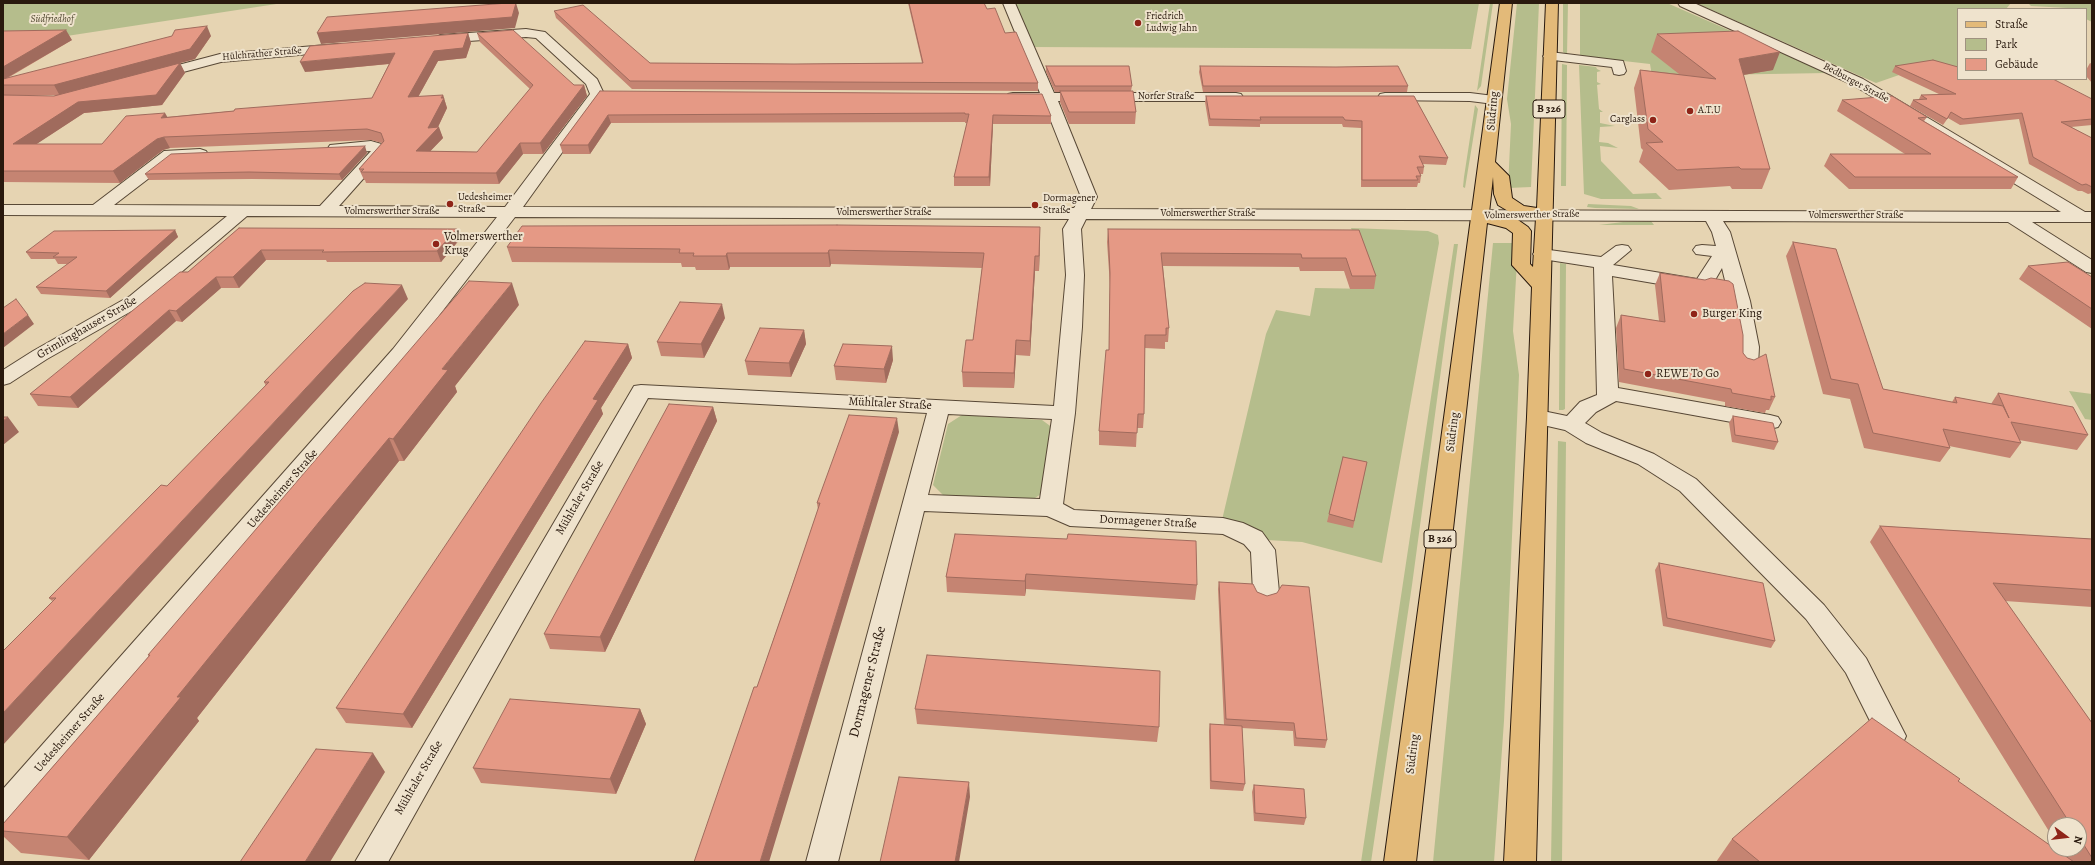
<!DOCTYPE html>
<html>
<head>
<meta charset="utf-8">
<style>
	body { margin:0 }
	#map { position:relative; width:2095px; height:865px; overflow:hidden; background:#e6d4b2; font-family:Alegreya,serif }
	canvas { display:block }
	.frame { position:absolute; inset:0; border:4px solid #29190d; pointer-events:none }
	.legend { position:absolute; left:1957px; top:8px; width:130px; height:72px; box-sizing:border-box; background:#efe3cd; border:1px solid #a09280; margin:0; padding:5px 7px; list-style:none; font-size:12px; color:#29190d }
	.legend li { display:flex; align-items:center; gap:8px; height:20px }
	.legend b { width:20px; border:1px solid #a09280 }
	.north { position:absolute; left:2047px; top:817px; width:40px; height:40px; box-sizing:border-box; background:#efe3cd; border:1px solid #a09280; border-radius:50%; rotate:105deg; font-size:11px; font-weight:700; line-height:16px; text-align:center; color:#29190d }
	.north::after { content:''; display:block; margin:auto; width:14px; height:18px; background:#8f2418; clip-path:polygon(50% 0,100% 100%,50% 72%,0 100%) }
</style>
</head>
<body>
<div id="map">
<canvas width="2095" height="865"></canvas>
<div class="frame"></div>
<ul class="legend">
<li><b style="height:5px;background:#e3ba79"></b>Straße</li>
<li><b style="height:11px;background:#b5bd8c"></b>Park</li>
<li><b style="height:11px;background:#e59985"></b>Gebäude</li>
</ul>
<div class="north">N</div>
</div>
<script>
const ctx = document.querySelector('canvas').getContext('2d');
ctx.lineJoin = 'round';
function fill(path, color) {
  ctx.fillStyle = color;
  ctx.fill(path, 'evenodd');
}
function toPath(rows) {
  const path = new Path2D();
  for (const r of rows) {
    path.moveTo(r[0], r[1]);
    for (let i = 2; i < r.length; i += 2) path.lineTo(r[i], r[i + 1]);
  }
  return path;
}
function trace(path, color, width, dash) {
  ctx.strokeStyle = color;
  ctx.lineWidth = width;
  ctx.lineCap = dash ? 'butt' : 'round';
  ctx.setLineDash(dash || []);
  ctx.stroke(path);
}
function write(font, color, halo, rows, align = 'center') {
  ctx.font = font + ' Alegreya,serif';
  ctx.lineWidth = 4;
  ctx.setLineDash([]);
  ctx.textBaseline = 'middle';
  ctx.strokeStyle = halo;
  ctx.fillStyle = color;
  for (const [text, x, y, turn = 0] of rows) {
    ctx.save();
    ctx.translate(x, y);
    ctx.rotate((+turn || 0) * Math.PI / 180);
    ctx.textAlign = isNaN(turn) ? turn : align;
    if (halo) ctx.strokeText(text, 0, 0);
    ctx.fillText(text, 0, 0);
    ctx.restore();
  }
}
fill(toPath([
	[3,3,283,3,47,39,3,39],
	[1012,3,1479,3,1471,49,1031,47],
	[1490,3,1493,3,1481,86,1477,91],
	[1517,3,1539,3,1531,187,1508,188,1511,124,1507,99],
	[1563,3,1568,3,1567,55,1563,52],
	[1580,3,1667,3,1827,73,1652,76,1650,64,1580,56],
	[1696,3,2011,3,2006,9,1958,9,1958,77,1899,75,1876,83],
	[2028,3,2092,3,2092,22,2086,19,2086,9,2031,6],
	[1562,64,1567,65,1566,186,1561,186],
	[1579,65,1596,67,1597,69,1601,71,1597,72,1597,82,1601,84,1597,85,1599,109,1603,112,1600,112,1600,123,1615,126,1600,127,1599,142,1608,143,1618,148,1600,146,1601,161,1633,194,1656,193,1662,199,1601,199,1584,194],
	[1475,105,1478,109,1477,115,1465,188,1463,187,1464,177],
	[1588,204,1631,206,1639,209,1595,208,1587,207],
	[1651,221,1654,225,1599,225,1623,222],
	[1351,228,1428,231,1438,235,1439,243,1382,563,1302,542,1267,540,1222,520,1266,334,1276,310,1310,316,1315,288,1373,289],
	[1493,243,1518,243,1513,331,1519,375,1504,721,1494,862,1433,862],
	[1454,244,1458,244,1412,585,1371,862,1361,862],
	[1560,263,1566,264,1565,409,1563,410,1559,410],
	[2069,391,2092,394,2092,420,2085,419],
	[962,415,1042,420,1053,428,1044,492,1029,502,944,496,933,485,948,424],
	[1558,441,1566,442,1562,862,1551,862]
]), '#b5bd8c');
const minor = toPath([
	[1003,3,1015,3,1054,93,1236,93,1241,94,1243,97,1241,100,1236,101,1058,101,1097,197,1091,209,2061,212,1853,85,1680,6,1678,3,1694,3,1863,79,2085,212,2092,212,2092,222,2032,222,2092,260,2092,273,2086,272,2008,222,1723,221,1730,232,1750,301,1759,347,1758,365,1755,369,1748,371,1741,369,1738,365,1739,347,1730,301,1722,268,1711,287,1700,291,1612,276,1618,388,1770,415,1778,417,1781,422,1778,427,1770,429,1616,401,1596,412,1585,423,1602,433,1654,454,1696,479,1824,605,1866,658,1906,736,1902,745,1892,748,1882,745,1846,673,1806,619,1680,491,1638,464,1586,443,1565,430,1530,422,1527,417,1530,412,1538,410,1567,416,1580,402,1597,395,1594,267,1536,258,1533,254,1536,250,1542,249,1601,257,1616,246,1622,245,1628,246,1631,250,1613,265,1697,279,1712,256,1696,254,1693,250,1696,246,1702,245,1716,246,1712,232,1706,221,1086,219,1081,229,1084,275,1082,327,1075,413,1063,504,1074,510,1223,518,1243,523,1262,532,1275,550,1279,592,1275,599,1266,602,1257,599,1253,592,1251,552,1244,544,1223,534,1070,526,1047,516,924,511,838,862,806,862,927,413,648,398,388,862,355,862,634,386,641,385,1054,406,1066,275,1063,229,1069,219,515,217,407,357,14,821,3,825,3,789,393,349,497,217,247,216,144,304,47,359,10,383,3,385,3,370,33,351,130,296,227,216,3,215,3,205,93,205,164,151,200,149,206,151,208,154,206,157,174,159,114,205,320,206,371,151,336,153,330,151,328,148,330,145,371,141,385,145,387,152,339,206,505,207,590,94,586,84,536,38,526,37,440,43,433,39,440,35,526,29,545,32,597,79,604,94,523,207,1074,208,1081,197,1043,101,1013,101,1008,100,1006,97,1008,94,1013,93,1040,93,1003,3],
	[948,414,1052,419,1040,499,928,495,948,414],
	[338,44,345,48,343,51,221,62,153,80,148,79,146,76,148,73,220,54,338,44],
	[1550,52,1623,61,1626,71,1624,74,1619,75,1614,74,1612,67,1545,59,1543,56,1550,52],
	[1385,93,1470,93,1494,96,1499,97,1501,100,1499,103,1494,104,1470,101,1380,100,1378,97,1380,94,1385,93]
]);
const major = toPath([
	[1500,3,1512,3,1495,162,1509,176,1512,198,1524,206,1537,208,1546,3,1558,3,1536,862,1504,862,1527,417,1532,287,1512,265,1513,233,1506,228,1487,223,1416,862,1384,862,1500,3],
	[1493,177,1494,194,1498,205,1513,214,1536,218,1533,267,1530,264,1531,231,1528,227,1518,220,1489,213,1493,177]
]);
trace(minor, '#584836', 2);
trace(major, '#29190d', 2);
fill(minor, '#efe3cd');
fill(major, '#e3ba79');
fill(toPath([
	[908,3,984,3,987,9,1005,33,1038,83,1038,91,632,89,556,18,554,11,650,63,794,64,922,63],
	[3,31,72,40,6,79,211,36,195,59,180,63,185,73,162,105,84,113,36,144,102,144,167,117,372,98,389,64,305,72,468,33,471,43,466,58,438,61,418,97,443,95,447,108,438,127,443,138,430,151,477,152,530,89,480,42,477,33,574,85,584,85,587,96,543,154,523,154,499,184,366,183,365,180,364,180,359,169,382,143,371,140,170,148,163,150,120,183,3,182,3,95,54,96,56,95,3,95],
	[1657,34,1773,70,1743,75,1770,169,1762,189,1732,189,1730,186,1669,190,1639,162,1643,150,1641,148,1634,88,1640,70,1679,74,1651,52],
	[2090,63,2092,64,2092,83,2086,76,2086,70],
	[1046,66,1132,86,1131,91,1136,112,1135,124,1069,124,1060,102,1060,92,1055,92,1046,72],
	[1200,66,1408,86,1407,92,1203,92,1199,72],
	[1895,66,1957,67,2092,99,2092,125,2071,127,2092,138,2092,193,2088,194,2082,191,2078,191,2029,164,2019,119,1960,125,1948,118,1943,125,1910,106,1913,100,1919,99,1921,95,1941,95,1892,72],
	[600,91,1051,116,1051,124,993,124,990,186,954,186,954,177,967,123,965,123,965,122,611,123,590,154,563,154,560,145],
	[1206,96,1414,96,1448,158,1446,165,1423,164,1424,167,1423,174,1420,174,1421,176,1420,183,1418,183,1417,187,1361,187,1361,128,1343,127,1342,124,1260,124,1260,127,1209,126,1205,102],
	[1842,100,1927,117,1924,121,2018,177,2011,189,1849,189,1824,166,1830,154,1905,154,1837,111],
	[367,153,342,180,252,179,149,180,145,174],
	[239,228,460,239,441,262,327,262,326,260,266,260,239,288,221,288,182,322,176,321,78,408,38,406,30,394,188,272],
	[1108,229,1359,230,1376,276,1374,289,1350,289,1344,271,1300,271,1299,267,1163,266,1169,328,1168,342,1165,342,1165,349,1145,348,1144,414,1143,428,1137,428,1136,447,1099,445,1099,431,1109,350,1110,286,1107,242],
	[175,230,178,237,110,298,41,294,36,287,68,264,58,264,55,259,31,259,26,252],
	[1040,241,1039,271,1035,271,1030,356,1016,355,1014,388,963,387,962,372,973,340,982,268,831,264,830,267,730,267,729,270,696,270,695,267,682,267,681,263,512,262,507,247],
	[1793,242,1883,389,1952,402,1955,397,1991,404,1998,393,2088,435,2077,450,2019,440,2021,443,2010,458,1949,446,1950,448,1940,462,1864,448,1850,399,1823,394,1786,256],
	[2028,266,2092,277,2092,329,2019,279],
	[1660,273,1743,353,1775,397,1769,410,1766,410,1765,413,1725,406,1725,402,1619,382,1616,328,1621,315,1659,321,1655,285],
	[408,299,52,601,49,598,167,486,266,386,264,382],
	[519,305,455,386,457,392,404,461,399,461,332,546,197,718,199,721,89,860,21,853,3,836,3,824,149,656,148,655],
	[725,318,704,358,661,356,657,342],
	[804,330,806,344,791,377,748,375,745,361],
	[628,344,632,358,601,408,603,414,412,728,346,723,336,708],
	[893,360,886,383,836,380,834,366],
	[713,407,717,421,605,652,550,649,544,634],
	[1733,416,1778,442,1774,450,1732,442,1729,423],
	[899,432,757,687,818,510,817,503],
	[1343,457,1367,462,1353,528,1327,522],
	[1880,526,2092,539,2092,607,2005,601,2092,723,2092,862,1716,862,1732,839,1960,779,1958,782,2064,855,2060,849,2079,849,2079,825,2055,825,2055,841,1870,542],
	[955,534,1197,585,1195,600,1026,589,1025,596,947,592,946,577],
	[1659,563,1775,641,1771,648,1663,626,1655,570],
	[1219,582,1257,592,1267,596,1327,740,1325,748,1294,746,1293,731,1242,728,1245,784,1243,791,1210,789,1209,731,1210,724,1224,725,1218,589],
	[640,709,646,724,616,794,481,783,473,768],
	[915,709,1159,727,1157,742,917,724],
	[1254,785,1306,818,1304,825,1254,821,1252,792]
]), '#c58472');
fill(toPath([
	[516,3,519,13,515,28,321,44,317,33],
	[207,26,211,36,195,59,180,63,185,73,162,105,84,113,20,155,13,144,60,96,54,85],
	[66,30,72,40,3,80,3,67],
	[468,33,471,43,466,58,438,61,412,108,408,97,434,51],
	[1780,52,1773,70,1731,77,1739,59],
	[395,53,398,63,305,72,300,62],
	[584,85,587,96,543,154,540,143],
	[443,95,447,108,437,129,439,127,443,138,420,162,416,151,428,128],
	[165,113,171,123,161,118],
	[608,115,611,123,590,154,588,145],
	[993,115,993,124,990,186,989,177],
	[164,137,170,148,163,150,120,183,113,171,157,139],
	[520,143,523,154,499,184,496,173],
	[365,146,367,153,342,180,339,174],
	[1040,227,1040,241,1039,271,1039,256],
	[457,229,460,239,441,262,437,251],
	[175,230,178,237,110,298,106,291],
	[261,250,266,260,239,288,233,277],
	[829,250,831,264,830,267,828,253],
	[727,253,730,267,729,270,726,256],
	[1035,256,1035,271,1030,356,1030,341],
	[216,277,221,288,182,322,176,311],
	[512,283,519,305,455,386,457,392,404,461,393,439,442,369],
	[402,285,408,299,3,745,3,713],
	[722,304,725,318,704,358,701,344],
	[169,310,176,321,78,408,70,397],
	[28,315,34,324,3,348,3,334],
	[804,330,806,344,791,377,789,363],
	[1016,340,1016,355,1014,388,1014,373],
	[628,344,632,358,601,408,603,414,412,728,403,714,593,399],
	[892,346,893,360,886,383,884,369],
	[713,407,717,421,605,652,600,637],
	[8,417,19,432,3,445,3,421],
	[897,418,899,432,769,862,760,862],
	[389,438,399,461,332,546,197,718,199,721,89,860,67,837,177,697,319,522],
	[1026,574,1026,589,1025,596,1025,581],
	[640,709,646,724,616,794,610,779],
	[373,753,385,772,330,862,305,862],
	[969,782,970,797,959,862,955,862]
]), '#a06b5d');
const building = toPath([
	[508,3,516,3,512,17,317,33,327,17,508,3],
	[909,3,984,3,987,9,995,8,1005,33,1016,32,1038,83,630,81,554,11,583,5,650,63,794,64,923,63,909,3],
	[207,26,190,49,54,85,3,85,3,79,172,36,175,30,207,26],
	[66,30,3,67,3,31,66,30],
	[513,30,574,85,584,85,540,143,520,143,496,173,361,172,364,169,359,169,384,141,381,133,367,129,164,137,157,139,113,171,3,171,3,95,54,96,180,63,156,95,78,102,13,144,102,144,126,116,165,113,161,118,234,111,235,109,372,98,395,53,300,62,310,46,468,33,463,48,434,51,408,97,443,95,441,98,444,98,428,128,439,127,416,151,477,152,533,85,477,33,513,30],
	[1738,31,1780,52,1739,59,1770,169,1741,169,1739,167,1677,170,1646,143,1663,142,1648,129,1640,70,1716,79,1657,34,1738,31],
	[1933,60,1958,67,1958,79,2053,79,2092,99,2092,119,2061,122,2092,138,2092,187,2086,184,2082,185,2033,157,2022,113,1963,119,1951,112,1947,119,1913,100,1927,99,1921,95,1956,94,1895,66,1933,60],
	[1046,66,1129,66,1132,86,1055,86,1046,66],
	[1200,66,1336,67,1398,66,1408,86,1203,86,1200,66],
	[600,91,1042,94,1051,116,993,115,989,177,954,177,969,114,965,114,965,113,608,115,588,145,560,145,600,91],
	[1060,91,1133,91,1136,112,1069,112,1060,91],
	[1206,96,1414,96,1448,158,1419,156,1424,167,1417,167,1421,176,1416,176,1418,180,1362,180,1362,121,1345,120,1343,117,1260,117,1261,120,1210,119,1206,96],
	[1892,96,1927,117,1918,118,2018,177,1855,177,1830,154,1931,154,1842,100,1892,96],
	[365,146,339,174,249,172,145,174,171,154,365,146],
	[837,225,1040,227,1039,256,1035,256,1030,341,1016,340,1014,373,962,372,966,340,973,340,984,253,829,250,828,253,727,253,726,256,693,256,694,253,679,253,680,249,507,247,522,226,837,225],
	[239,228,457,229,437,251,322,252,324,250,261,250,233,277,216,277,176,311,169,310,70,397,30,394,180,272,188,272,239,228],
	[1108,229,1359,230,1376,276,1352,276,1346,258,1302,258,1301,254,1161,253,1169,328,1166,328,1166,335,1145,335,1144,414,1138,414,1137,433,1099,431,1106,350,1109,350,1110,273,1108,229],
	[175,230,106,291,36,287,77,257,53,257,59,253,26,252,54,231,175,230],
	[1793,242,1836,249,1883,389,1957,403,1955,397,2003,406,2009,418,1998,393,2073,407,2088,435,2011,422,2021,443,1943,429,1950,448,1873,433,1858,384,1831,379,1793,242],
	[2068,262,2092,277,2092,309,2028,266,2068,262],
	[1660,273,1705,280,1711,278,1729,281,1733,284,1743,335,1743,353,1747,358,1754,360,1766,354,1775,397,1771,396,1771,400,1732,393,1731,389,1624,369,1621,315,1665,322,1660,273],
	[469,281,512,283,442,369,448,370,393,439,389,438,319,522,177,697,181,697,67,837,3,831,3,824,150,655,148,655,469,281],
	[365,283,402,285,3,713,3,651,56,598,49,598,161,485,167,486,269,382,264,382,353,291,365,283],
	[16,299,28,315,3,334,3,308,16,299],
	[680,302,722,304,701,344,657,342,680,302],
	[760,328,804,330,789,363,745,361,760,328],
	[585,341,628,344,593,399,598,400,403,714,336,708,541,403,585,341],
	[843,344,892,346,884,369,834,366,843,344],
	[669,404,713,407,600,637,544,634,669,404],
	[849,415,897,418,760,862,694,862,754,687,757,687,792,586,820,503,817,503,849,415],
	[1733,416,1773,423,1778,442,1735,435,1733,416],
	[3,417,8,417,3,421,3,417],
	[1343,457,1367,462,1354,521,1329,514,1343,457],
	[1880,526,2092,539,2092,590,1993,583,2092,723,2092,858,2079,837,2079,825,2071,825,1880,526],
	[955,534,1067,539,1068,534,1196,541,1197,585,1026,574,1025,581,946,577,955,534],
	[1659,563,1763,583,1775,641,1667,618,1659,563],
	[1219,582,1253,584,1257,592,1267,596,1277,593,1282,585,1309,587,1327,740,1296,738,1294,723,1226,719,1219,582],
	[927,655,1160,671,1159,727,915,709,927,655],
	[510,699,640,709,610,779,473,768,510,699],
	[1872,718,1960,779,1958,781,2074,862,1760,862,1732,839,1872,718],
	[1210,724,1242,726,1245,784,1211,781,1210,724],
	[316,749,373,753,305,862,240,862,316,749],
	[899,777,969,782,955,862,880,862,899,777],
	[1254,785,1304,789,1306,818,1255,813,1254,785]
]);
fill(building, '#e59985');
trace(building, '#a06b5d', 1);
for (const [x, y, r, color] of [
	[1138,23,4,"#8f2418"],
	[1690,111,4,"#8f2418"],
	[1653,120,4,"#8f2418"],
	[450,204,4,"#8f2418"],
	[1035,205,4,"#8f2418"],
	[436,244,4,"#8f2418"],
	[1694,314,4,"#8f2418"],
	[1648,374,4,"#8f2418"]
]) {
  const dot = new Path2D();
  dot.arc(x, y, r, 0, 2 * Math.PI);
  ctx.fillStyle = color;
  ctx.fill(dot);
  trace(dot, '#efe3cd', 1.5);
}
write('10px', '#29190d', '#efe3cd', [
	["Friedrich",1146,17],
	["Ludwig Jahn",1146,29],
	["A.T.U",1698,111],
	["Carglass",1645,120,"right"],
	["Uedesheimer",458,198],
	["Straße",458,210],
	["Dormagener",1043,199],
	["Straße",1043,211]
], 'left');
write('italic 10px', '#534a33', '#efe3cd', [
	["Südfriedhof",52,20]
]);
write('10px', '#29190d', '#efe3cd', [
	["Hülchrather Straße",262,54,-5],
	["Bedburger Straße",1856,83,28],
	["Norfer Straße",1166,97],
	["Volmerswerther Straße",392,212],
	["Volmerswerther Straße",884,213],
	["Volmerswerther Straße",1208,214],
	["Volmerswerther Straße",1532,215,-1],
	["Volmerswerther Straße",1856,216]
]);
for (const [x, y, w] of [
	[1549,109,32],
	[1440,539,32]
]) {
  const box = new Path2D();
  box.roundRect(x - w / 2, y - 9, w, 18, 3);
  ctx.fillStyle = '#efe3cd';
  ctx.fill(box);
  trace(box, '#29190d', 1);
}
write('bold 11px', '#29190d', null, [
	["B 326",1549,109],
	["B 326",1440,539]
]);
write('12px', '#29190d', '#efe3cd', [
	["Südring",1493,111,-85],
	["Grimlinghauser Straße",87,328,-30],
	["Mühltaler Straße",890,404,3],
	["Südring",1453,432,-83],
	["Uedesheimer Straße",283,489,-49],
	["Mühltaler Straße",580,498,-60],
	["Dormagener Straße",1148,522,3],
	["Uedesheimer Straße",70,733,-49],
	["Südring",1413,754,-83],
	["Mühltaler Straße",419,778,-60]
]);
write('12px', '#29190d', '#efe3cd', [
	["Volmerswerther",444,237],
	["Krug",444,251],
	["Burger King",1702,314],
	["REWE To Go",1656,374]
], 'left');
write('14px', '#29190d', '#efe3cd', [
	["Dormagener Straße",868,682,-76]
]);
</script>
</body>
</html>
